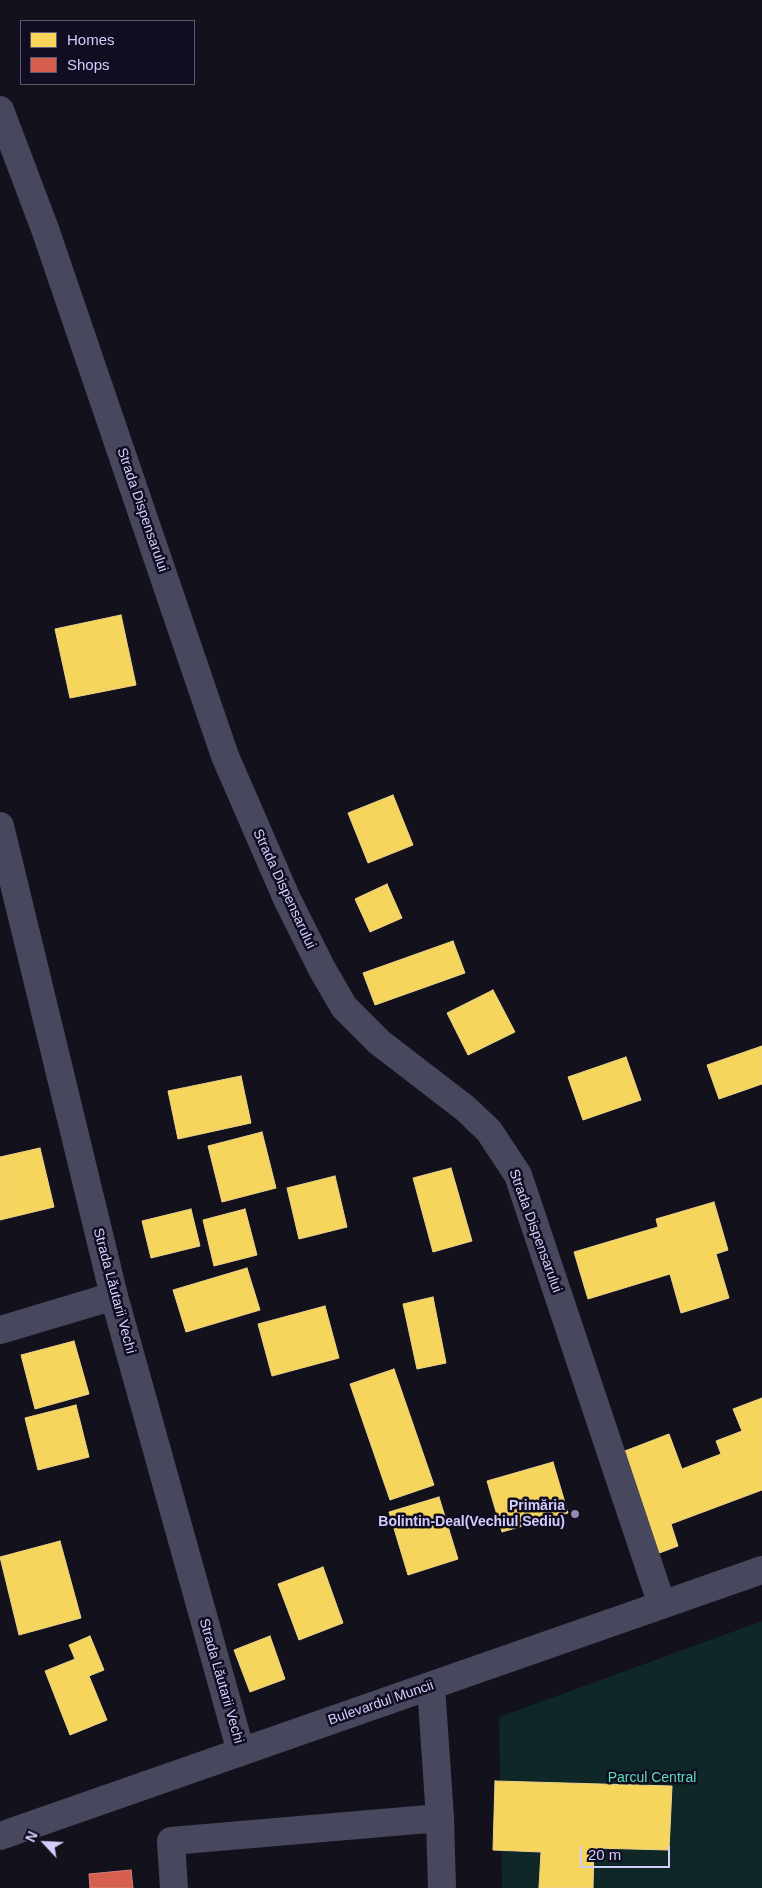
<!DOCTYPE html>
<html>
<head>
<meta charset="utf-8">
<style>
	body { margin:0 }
	#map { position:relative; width:762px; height:1888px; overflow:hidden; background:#13111c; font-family:Arial,sans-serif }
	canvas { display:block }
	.legend { position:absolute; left:20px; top:20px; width:175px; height:65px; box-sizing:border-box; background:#100d20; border:1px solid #5e5a79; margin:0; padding:6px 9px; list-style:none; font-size:15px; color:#d3cdfe }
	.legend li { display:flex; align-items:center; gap:10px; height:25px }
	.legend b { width:25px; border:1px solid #5e5a79 }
	.north { position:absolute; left:20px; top:1818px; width:50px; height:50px; -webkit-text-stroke:4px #100d20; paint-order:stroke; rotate:295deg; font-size:14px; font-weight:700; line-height:20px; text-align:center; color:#d3cdfe }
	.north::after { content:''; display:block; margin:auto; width:18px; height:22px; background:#d3cdfe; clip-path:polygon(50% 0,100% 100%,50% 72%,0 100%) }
	.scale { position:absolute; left:580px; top:1846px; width:90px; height:22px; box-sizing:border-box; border:2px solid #d3cdfe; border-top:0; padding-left:6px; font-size:15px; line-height:18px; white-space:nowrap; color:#d3cdfe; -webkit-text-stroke:4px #100d20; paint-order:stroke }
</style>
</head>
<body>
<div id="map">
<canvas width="762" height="1888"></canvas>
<ul class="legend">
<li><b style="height:14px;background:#f6d55c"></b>Homes</li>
<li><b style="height:14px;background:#d6604d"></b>Shops</li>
</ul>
<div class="north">N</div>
<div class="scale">20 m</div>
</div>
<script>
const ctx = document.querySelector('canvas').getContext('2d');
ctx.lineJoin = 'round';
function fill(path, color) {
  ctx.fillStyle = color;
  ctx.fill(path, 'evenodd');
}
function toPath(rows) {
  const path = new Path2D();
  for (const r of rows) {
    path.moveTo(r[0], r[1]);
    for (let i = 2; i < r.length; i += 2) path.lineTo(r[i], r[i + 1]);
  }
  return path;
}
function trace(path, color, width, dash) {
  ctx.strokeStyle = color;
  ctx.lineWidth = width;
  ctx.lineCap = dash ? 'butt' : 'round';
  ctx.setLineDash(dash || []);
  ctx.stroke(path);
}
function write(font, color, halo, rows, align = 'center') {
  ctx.font = font + ' Arial,sans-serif';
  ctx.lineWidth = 5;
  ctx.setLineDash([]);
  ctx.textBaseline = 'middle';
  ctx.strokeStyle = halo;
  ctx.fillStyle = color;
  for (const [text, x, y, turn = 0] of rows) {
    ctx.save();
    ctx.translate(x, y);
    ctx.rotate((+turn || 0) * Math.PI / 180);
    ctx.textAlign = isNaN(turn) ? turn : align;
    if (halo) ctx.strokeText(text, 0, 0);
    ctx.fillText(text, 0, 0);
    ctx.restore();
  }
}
fill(toPath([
	[762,1621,762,1888,502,1888,499,1717]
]), '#102727');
const homes = toPath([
	[121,615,136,685,70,698,55,629,121,615],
	[393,795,413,845,368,863,348,813,393,795],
	[387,884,402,918,370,932,355,899,387,884],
	[453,941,465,973,375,1005,363,973,453,941],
	[493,990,515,1032,468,1055,447,1013,493,990],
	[762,1046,762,1084,719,1099,707,1065,762,1046],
	[626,1057,641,1100,583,1120,568,1077,626,1057],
	[241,1076,251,1123,178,1139,168,1091,241,1076],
	[262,1132,276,1188,222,1202,208,1146,262,1132],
	[40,1148,54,1207,0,1220,0,1157,40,1148],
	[451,1168,472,1241,433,1252,413,1178,451,1168],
	[335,1176,347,1227,299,1239,287,1188,335,1176],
	[714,1202,728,1250,716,1254,729,1298,681,1313,670,1274,588,1299,574,1252,658,1227,656,1219,714,1202],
	[191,1209,200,1246,151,1258,142,1221,191,1209],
	[245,1209,257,1255,214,1266,203,1220,245,1209],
	[247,1268,260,1310,186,1332,173,1290,247,1268],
	[433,1297,446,1363,417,1369,403,1304,433,1297],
	[325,1306,339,1358,272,1376,258,1324,325,1306],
	[74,1341,89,1394,35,1409,21,1355,74,1341],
	[394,1369,434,1485,390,1500,350,1384,394,1369],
	[762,1398,762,1490,671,1524,678,1546,654,1555,617,1454,669,1434,682,1469,721,1454,716,1441,742,1431,733,1409,762,1398],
	[76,1405,89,1457,38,1470,25,1418,76,1405],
	[553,1462,568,1513,502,1532,487,1481,553,1462],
	[439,1497,458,1559,408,1575,389,1512,439,1497],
	[60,1541,81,1618,19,1635,0,1557,60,1541],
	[323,1567,343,1623,299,1640,278,1584,323,1567],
	[90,1636,104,1670,89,1676,107,1720,70,1735,45,1671,75,1659,69,1645,90,1636],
	[270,1636,285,1679,250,1692,234,1650,270,1636],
	[495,1781,672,1786,669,1850,594,1848,593,1888,539,1888,541,1852,493,1850,495,1781]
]);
fill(homes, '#f6d55c');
trace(homes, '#ecd38d', 1);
const shops = toPath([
	[131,1870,133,1888,90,1888,89,1874,131,1870]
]);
fill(shops, '#d6604d');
trace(shops, '#d58182', 1);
trace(toPath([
	[0,110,45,229,225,756,287,899,322,969,344,1007,379,1042,466,1109,489,1131,518,1175,662,1605],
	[0,826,114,1296,241,1752],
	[0,1330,114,1296],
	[431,1686,440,1818,442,1888],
	[0,1836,762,1570],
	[174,1888,171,1841,440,1818]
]), '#47475d', 28);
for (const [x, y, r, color] of [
	[575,1514,5,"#908baf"]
]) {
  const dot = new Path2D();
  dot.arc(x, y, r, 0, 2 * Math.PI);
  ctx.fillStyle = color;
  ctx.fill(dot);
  trace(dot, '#100d20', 2);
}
write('14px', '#d3cdfe', '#100d20', [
	["Strada Dispensarului",142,510,71],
	["Strada Dispensarului",284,889,65],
	["Strada Dispensarului",535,1231,70],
	["Strada Lăutarii Vechi",114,1291,75],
	["Strada Lăutarii Vechi",221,1681,74],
	["Bulevardul Muncii",381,1703,-19]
]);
write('bold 14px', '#d3cdfe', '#100d20', [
	["Primăria",565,1506],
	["Bolintin-Deal(Vechiul Sediu)",565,1522]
], 'right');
write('14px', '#5bddbc', '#100d20', [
	["Parcul Central",652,1778]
]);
</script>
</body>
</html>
